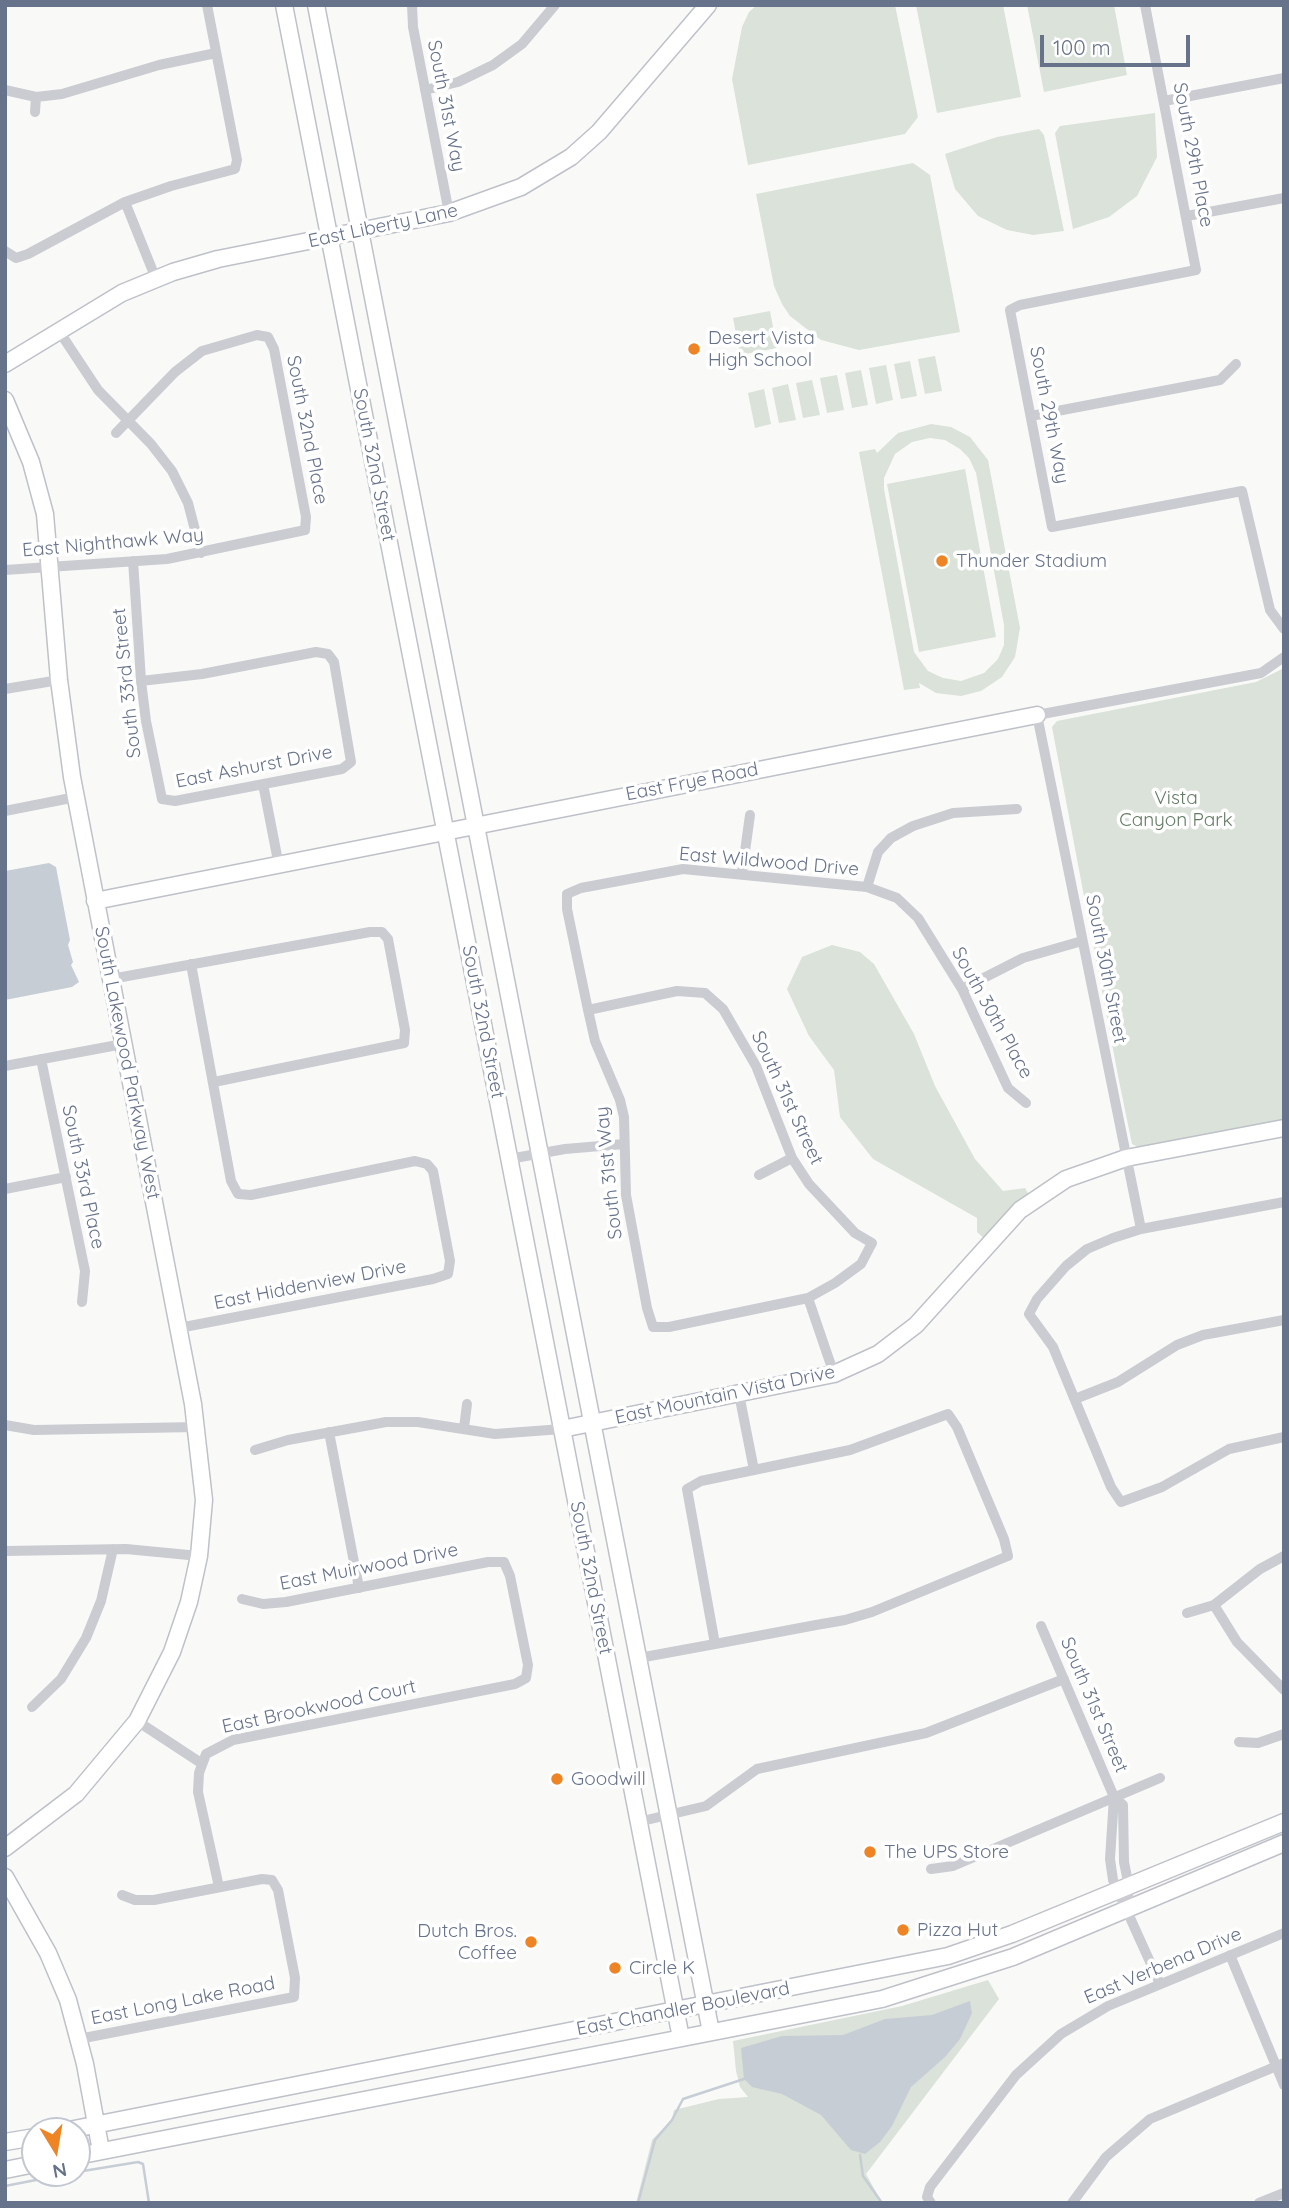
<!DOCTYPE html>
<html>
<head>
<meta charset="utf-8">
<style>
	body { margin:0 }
	#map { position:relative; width:1289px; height:2208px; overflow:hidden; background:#f9faf8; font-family:Quicksand,sans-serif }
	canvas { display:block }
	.frame { position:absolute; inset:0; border:7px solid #67728b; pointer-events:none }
	.north { position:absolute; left:21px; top:2117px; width:70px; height:70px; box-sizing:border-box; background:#fff; border:2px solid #c2c7d1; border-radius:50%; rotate:169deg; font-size:19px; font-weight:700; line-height:28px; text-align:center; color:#67728b }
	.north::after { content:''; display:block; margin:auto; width:24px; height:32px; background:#ee8424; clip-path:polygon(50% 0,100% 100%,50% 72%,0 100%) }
	.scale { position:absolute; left:1040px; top:35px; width:150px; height:32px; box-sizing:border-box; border:4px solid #67728b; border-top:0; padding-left:9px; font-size:21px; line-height:24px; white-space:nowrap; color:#67728b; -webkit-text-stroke:5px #fff; paint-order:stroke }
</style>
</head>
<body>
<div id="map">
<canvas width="1289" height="2208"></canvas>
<div class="frame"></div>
<div class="north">N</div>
<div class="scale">100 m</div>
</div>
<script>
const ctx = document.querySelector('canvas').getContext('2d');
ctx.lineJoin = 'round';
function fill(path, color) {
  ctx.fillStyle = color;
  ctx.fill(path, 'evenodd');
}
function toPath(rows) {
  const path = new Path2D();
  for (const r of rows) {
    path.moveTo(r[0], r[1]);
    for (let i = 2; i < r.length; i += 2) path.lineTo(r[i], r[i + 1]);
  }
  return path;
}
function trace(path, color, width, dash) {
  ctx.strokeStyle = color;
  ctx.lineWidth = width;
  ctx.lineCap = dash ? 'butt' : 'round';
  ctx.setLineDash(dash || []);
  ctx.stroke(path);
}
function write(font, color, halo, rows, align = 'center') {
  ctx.font = font + ' Quicksand,sans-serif';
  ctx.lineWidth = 7;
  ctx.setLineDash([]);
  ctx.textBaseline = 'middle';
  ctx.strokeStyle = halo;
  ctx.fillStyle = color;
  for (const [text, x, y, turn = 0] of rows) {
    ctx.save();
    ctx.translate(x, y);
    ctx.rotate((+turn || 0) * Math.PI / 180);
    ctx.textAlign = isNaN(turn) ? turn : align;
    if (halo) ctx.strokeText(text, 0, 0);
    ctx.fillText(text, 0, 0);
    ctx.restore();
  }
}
fill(toPath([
	[757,5,895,5,918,117,905,134,748,165,732,79,742,27,749,12],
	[916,5,1003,5,1021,97,937,113],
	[1027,5,1114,5,1127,75,1044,92],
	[1155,113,1157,157,1137,196,1109,217,1073,229,1055,133,1060,126],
	[1039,129,1044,135,1064,231,1033,235,1007,230,978,216,955,189,945,154,997,137],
	[913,163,930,175,960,332,859,350,821,340,790,316,782,304,774,286,756,194],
	[770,311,777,348,740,355,733,318],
	[935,356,942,391,925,394,918,359],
	[910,361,917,396,901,399,894,364],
	[886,365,893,400,876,404,869,368],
	[861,370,868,405,852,408,845,373],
	[837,375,844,410,827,413,820,378],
	[812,380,820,415,803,418,796,383],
	[788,384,796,420,779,423,772,388],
	[764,389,771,424,755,428,748,393],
	[931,424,951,427,970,437,988,460,1020,628,1015,657,1002,677,981,691,961,696,936,693,919,683,920,688,904,690,859,452,875,449,877,453,898,433],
	[930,438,945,440,960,449,969,458,976,473,1004,625,1004,645,998,659,984,673,961,681,943,678,928,671,914,652,884,489,884,478,895,454,912,442],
	[965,469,996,637,919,652,887,484],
	[1284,668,1284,1120,1138,1147,1132,1144,1119,1081,1052,727,1057,721,1256,682],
	[832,945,860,952,874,964,914,1034,935,1086,975,1159,1003,1191,1025,1188,1032,1201,989,1243,977,1232,977,1218,873,1159,840,1117,834,1070,809,1036,787,989,802,957],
	[988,1980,999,1999,866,2174,882,2203,636,2203,652,2140,672,2119,674,2110,719,2099,748,2097,740,2087,736,2071,733,2041,902,2006]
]), '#dae2d9');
fill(toPath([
	[49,863,56,867,70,940,68,945,73,962,71,965,79,982,72,987,5,1000,5,871],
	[970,2001,972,2013,960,2039,945,2057,911,2087,892,2126,880,2142,865,2154,851,2150,821,2115,782,2094,752,2087,744,2079,741,2048,782,2036,843,2035,885,2019,932,2015]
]), '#c7cdd5');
trace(toPath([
	[860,2155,863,2176,882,2203],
	[77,2172,138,2162,143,2164,149,2203],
	[5,2186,72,2173],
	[638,2203,655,2140,672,2120,683,2099,744,2079]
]), '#c7cdd5', 2.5);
const secondary = toPath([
	[284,5,681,2038],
	[316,5,711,2032],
	[5,364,122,293,173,272,218,259,449,213,521,187,571,157,599,132,708,5],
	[5,400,31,462,45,514,59,680,72,777,193,1404,204,1500,199,1556,189,1602,172,1652,137,1721,76,1794,5,1848],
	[95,901,1037,715],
	[562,1429,834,1374,878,1354,916,1325,1020,1210,1066,1179,1126,1158,1284,1128],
	[5,1877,48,1953,68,2000,85,2064,101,2151],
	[64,2131,948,1956,1012,1934,1284,1822],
	[5,2142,35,2137],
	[77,2156,882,1999,1013,1957,1284,1843],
	[5,2170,35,2164]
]);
trace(secondary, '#bec1c8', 19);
trace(toPath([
	[412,5,413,27,449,213],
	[1145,5,1196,270,1020,305,1010,310,1052,527,1242,491,1270,610,1284,629],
	[5,90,36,97,62,94,159,65,216,53],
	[425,90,458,82,493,65,522,44,555,5],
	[1164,101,1284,78],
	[35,112,36,97],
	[125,202,156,279],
	[1187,216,1284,198],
	[5,251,16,258,28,254,125,202,171,186,235,169,237,160,207,5],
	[59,331,98,390,151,444,172,471,188,503,201,553],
	[1031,416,1220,380,1236,364],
	[133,561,139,649,141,681,146,721,162,799,175,801,342,769,351,762,334,662,328,654,316,652,202,674,141,681],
	[5,570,167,559,305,530,306,517,274,349,268,337,257,335,202,351,175,372,116,433],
	[5,689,59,680],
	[263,784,279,866],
	[5,811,76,797],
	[742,873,750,815],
	[867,887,878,852,891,838,913,826,953,813,1017,809],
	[111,979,370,932,382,932,388,939,405,1030,404,1043,214,1082],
	[962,989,1023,958,1082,941],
	[588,1010,677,991,705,993,723,1009,756,1066,792,1158,809,1184,855,1233,872,1243,861,1264,835,1283,808,1298,669,1327,653,1327,647,1308,626,1195,624,1117,620,1100,595,1041,588,1010,567,909,567,894,581,888,683,869,867,887,897,898,918,918,962,989,1008,1088,1026,1103],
	[41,1059,85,1271,82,1302],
	[5,1066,123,1044],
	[509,1159,565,1149,624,1144],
	[759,1175,792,1158],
	[5,1189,66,1177],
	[1284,1202,1141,1229,1113,1238,1087,1249,1066,1266,1037,1299,1029,1314,1053,1347,1111,1487,1121,1502,1162,1487,1229,1449,1284,1437],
	[1141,1229,1037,715,1261,673,1284,657],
	[808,1298,834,1374],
	[179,1328,433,1279,448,1274,450,1261,433,1171,427,1164,415,1161,251,1195,238,1194,231,1181,191,964],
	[739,1394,754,1470],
	[1075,1399,1118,1382,1177,1345,1203,1335,1284,1320],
	[5,1425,34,1430,197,1427],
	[464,1428,467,1404],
	[329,1432,359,1588],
	[255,1450,288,1440,386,1422,418,1422,495,1434,562,1429],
	[5,1551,126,1549,199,1556],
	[1214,1605,1237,1642,1284,1690],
	[1187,1613,1214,1605,1260,1569,1284,1556],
	[1041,1626,1114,1797,1123,1805,1124,1862,1129,1887,1127,1908],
	[639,1658,715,1644,816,1625,845,1620,872,1612,1008,1556,1004,1539,957,1427,948,1414,850,1450,701,1481,687,1489,715,1644],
	[32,1707,61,1679,86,1638,101,1601,113,1549],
	[137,1721,201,1763],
	[1239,1742,1258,1743,1284,1734],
	[1114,1797,1110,1859,1113,1880,1160,1984],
	[638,1822,706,1806,757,1769,926,1733,1064,1679],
	[931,1869,953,1866,1160,1778],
	[219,1887,198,1792,199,1773,206,1754,233,1740,515,1684,526,1678,528,1665,510,1576,504,1562,488,1562,286,1602,263,1604,242,1599],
	[1230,1955,1284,2085],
	[79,2039,294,1997,295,1978,278,1890,272,1880,262,1879,154,1900,135,1900,122,1895],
	[931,2203,927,2197,930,2187,1016,2075,1061,2034,1108,2006,1284,1933],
	[1072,2203,1106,2157,1150,2119,1284,2063],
	[1259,2203,1284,2193]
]), '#caccd1', 10);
trace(secondary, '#fff', 16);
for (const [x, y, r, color] of [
	[694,349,7,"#ee8424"],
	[942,561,7,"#ee8424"],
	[557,1779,7,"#ee8424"],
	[870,1852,7,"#ee8424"],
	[903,1930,7,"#ee8424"],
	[531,1942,7,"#ee8424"],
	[615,1968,7,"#ee8424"]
]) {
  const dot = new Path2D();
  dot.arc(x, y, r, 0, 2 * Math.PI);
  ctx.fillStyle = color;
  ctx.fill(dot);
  trace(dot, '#fff', 2.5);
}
write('19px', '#67728b', '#fff', [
	["South 31st Way",446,106,79],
	["South 29th Place",1193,155,79],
	["East Liberty Lane",383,226,-12],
	["South 29th Way",1049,415,79],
	["South 32nd Place",307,430,79],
	["South 32nd Street",374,465,79],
	["East Nighthawk Way",113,543,-5],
	["South 33rd Street",127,683,-96],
	["East Ashurst Drive",254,767,-11],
	["East Frye Road",692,782,-11],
	["East Wildwood Drive",769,862,5],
	["South 30th Street",1106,969,79],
	["South 30th Place",992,1013,61],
	["South 32nd Street",483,1022,79],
	["South Lakewood Parkway West",127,1063,79],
	["South 31st Street",787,1098,65],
	["South 31st Way",609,1173,-96],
	["South 33rd Place",83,1177,78],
	["East Hiddenview Drive",310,1285,-11],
	["East Mountain Vista Drive",725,1395,-12],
	["East Muirwood Drive",369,1567,-11],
	["South 32nd Street",591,1578,79],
	["South 31st Street",1094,1705,67],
	["East Brookwood Court",319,1707,-12],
	["East Verbena Drive",1163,1966,-23],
	["East Long Lake Road",183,2001,-11],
	["East Chandler Boulevard",683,2009,-11]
]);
write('19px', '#67728b', '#fff', [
	["Desert Vista",708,338],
	["High School",708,360],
	["Thunder Stadium",956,561],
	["Goodwill",571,1779],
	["The UPS Store",884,1852],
	["Pizza Hut",917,1930],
	["Dutch Bros.",517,1931,"right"],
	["Coffee",517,1953,"right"],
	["Circle K",629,1968]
], 'left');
write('19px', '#637b64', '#fff', [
	["Vista",1176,798],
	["Canyon Park",1176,820]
]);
</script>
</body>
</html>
